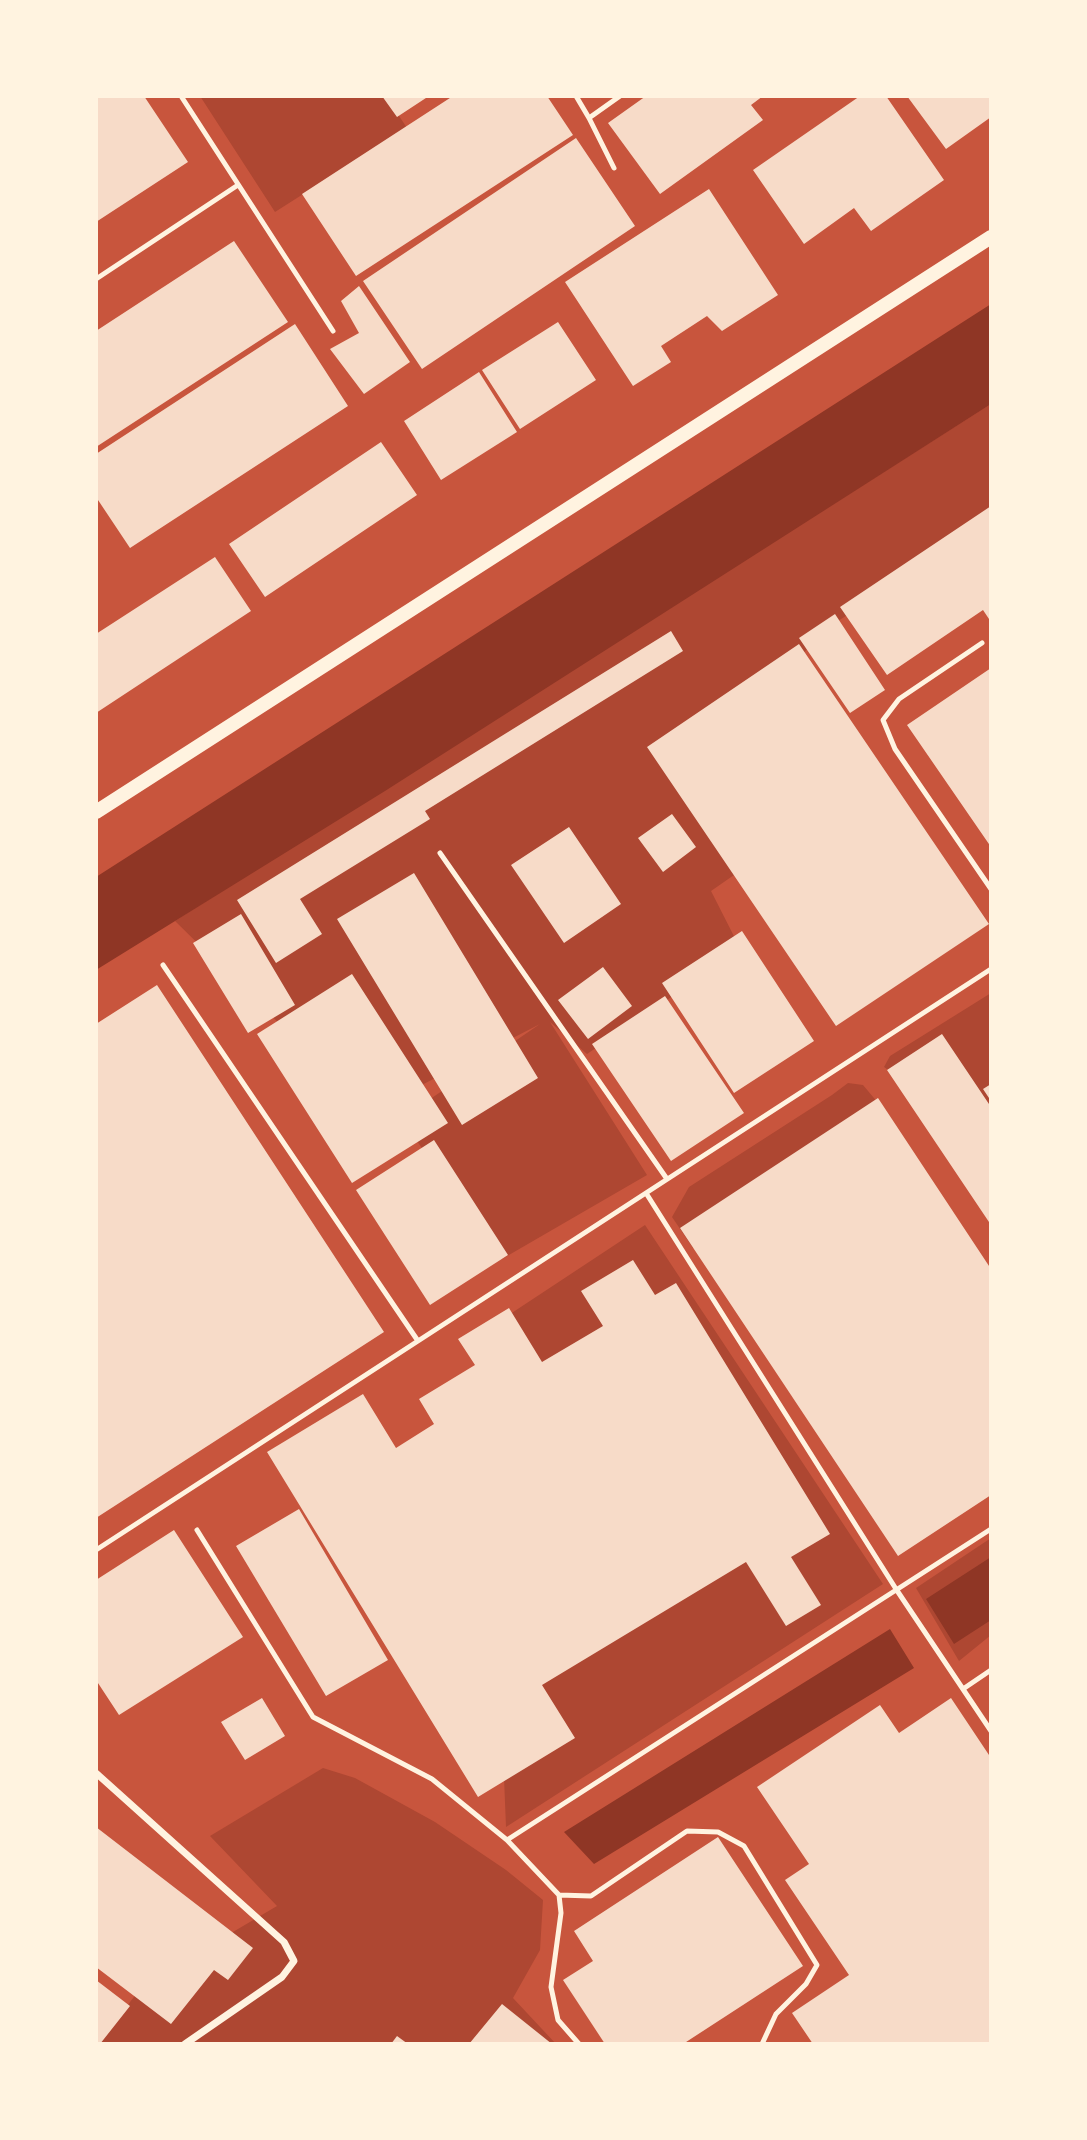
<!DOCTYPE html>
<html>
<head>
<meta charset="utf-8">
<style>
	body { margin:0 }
	#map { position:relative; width:1087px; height:2140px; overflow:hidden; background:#c8553d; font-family:Helvetica,sans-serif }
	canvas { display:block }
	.frame { position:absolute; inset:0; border:98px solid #fff3e0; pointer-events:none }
</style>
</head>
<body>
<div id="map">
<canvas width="1087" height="2140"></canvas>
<div class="frame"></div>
</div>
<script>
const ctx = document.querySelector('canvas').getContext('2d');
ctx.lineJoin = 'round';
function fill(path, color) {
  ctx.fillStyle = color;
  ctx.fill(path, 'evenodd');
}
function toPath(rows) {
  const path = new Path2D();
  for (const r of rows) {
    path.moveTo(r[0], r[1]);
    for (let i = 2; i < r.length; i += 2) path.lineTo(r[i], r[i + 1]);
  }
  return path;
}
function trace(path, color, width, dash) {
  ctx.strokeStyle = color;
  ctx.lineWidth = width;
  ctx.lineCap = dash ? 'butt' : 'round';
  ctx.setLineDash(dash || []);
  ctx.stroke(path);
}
fill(toPath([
	[200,96,386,96,407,128,275,212],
	[991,404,991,527,828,627,796,661,747,866,711,891,741,950,587,1054,550,1022,647,1175,502,1259,401,1119,540,1024,412,1090,296,1040,175,921],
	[991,993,991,1133,981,1136,884,1067,890,1056],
	[848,1083,863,1085,889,1116,693,1248,672,1217,689,1187,832,1095],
	[645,1225,883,1584,506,1827,486,1330],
	[991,1538,991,1635,959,1661,916,1588],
	[323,1768,355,1778,435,1822,506,1870,543,1900,540,1950,513,1998,556,2044,98,2044,143,1985,277,1906,210,1836]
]), '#ae4732');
fill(toPath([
	[991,304,991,404,385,791,96,970,96,877],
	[991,1557,991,1620,954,1644,926,1599],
	[890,1629,914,1668,594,1864,564,1832]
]), '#8f3625');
fill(toPath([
	[96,96,144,96,188,162,96,222],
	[382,96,429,96,397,117],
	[453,96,547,96,573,135,356,276,302,194],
	[646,96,763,96,751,105,763,120,660,194,608,123],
	[860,96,886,96,944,180,871,231,854,208,804,244,753,170],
	[907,96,991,96,991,117,946,149],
	[576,138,635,226,422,369,363,281],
	[709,189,778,295,722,331,707,316,661,346,671,362,633,386,565,282],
	[234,241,288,322,96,447,96,331],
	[359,286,410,362,364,394,330,349,359,333,341,301],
	[558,322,596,380,520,429,482,370],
	[295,324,348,406,130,548,96,497,96,454],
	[479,372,517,432,441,480,404,421],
	[381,442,417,495,265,597,229,544],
	[991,506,991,622,983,610,887,675,840,607],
	[215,557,251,611,96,713,96,634],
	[835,614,885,690,850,713,799,638],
	[671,631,683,651,425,811,430,819,300,899,322,934,276,963,237,900],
	[799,644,989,924,836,1026,647,747],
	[991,668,991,847,907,725],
	[672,814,696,847,663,872,638,838],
	[569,827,621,904,564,943,511,865],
	[414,873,538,1078,462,1125,337,919],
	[241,914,295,1005,248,1033,193,943],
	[742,931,814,1041,734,1093,662,983],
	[603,967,632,1006,588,1039,558,1000],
	[352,974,448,1123,352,1183,257,1034],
	[157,985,384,1332,96,1518,96,1024],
	[665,996,744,1113,671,1161,592,1044],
	[942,1034,991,1107,991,1225,887,1070],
	[991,1084,991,1101,983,1089],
	[878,1098,991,1269,991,1495,898,1556,680,1228],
	[434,1140,508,1255,430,1305,356,1190],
	[633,1260,655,1295,676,1283,830,1534,791,1557,821,1605,786,1626,746,1562,542,1685,575,1738,478,1797,267,1452,363,1394,396,1448,434,1424,419,1399,475,1365,458,1339,509,1308,542,1362,603,1326,581,1291],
	[299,1509,388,1660,326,1696,236,1546],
	[174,1530,243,1637,119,1715,96,1680,96,1580],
	[262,1698,285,1736,245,1760,221,1722],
	[951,1698,991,1758,991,2044,813,2044,792,2013,849,1975,785,1880,809,1864,757,1787,880,1705,899,1733],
	[96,1827,253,1948,228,1980,214,1970,171,2024,96,1967],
	[718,1837,803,1966,683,2044,605,2044,563,1980,593,1961,574,1931],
	[96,1980,130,2006,100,2044,96,2044],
	[502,2004,552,2044,469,2044],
	[397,2036,408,2044,391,2044]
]), '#f7dbc8');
trace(toPath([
	[181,96,333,331],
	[576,96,589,118,614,168],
	[589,118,620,96],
	[96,279,238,185],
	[982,643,899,699,883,720,895,749,991,889],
	[440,853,667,1179],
	[163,965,418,1341],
	[646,1193,896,1589,991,1731],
	[197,1530,313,1717,432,1779,507,1840,559,1895,561,1913,551,1987,558,2020,579,2044],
	[96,1550,991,969],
	[963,1689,991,1670],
	[507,1840,991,1529],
	[559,1895,591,1896,687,1831,718,1832,744,1846,817,1965,806,1984,776,2014,762,2044]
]), '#fff3e0', 5);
trace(toPath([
	[96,1773,284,1942,294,1961,282,1977,185,2044]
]), '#fff3e0', 7);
trace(toPath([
	[96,812,991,237]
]), '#fff3e0', 14);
</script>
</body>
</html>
